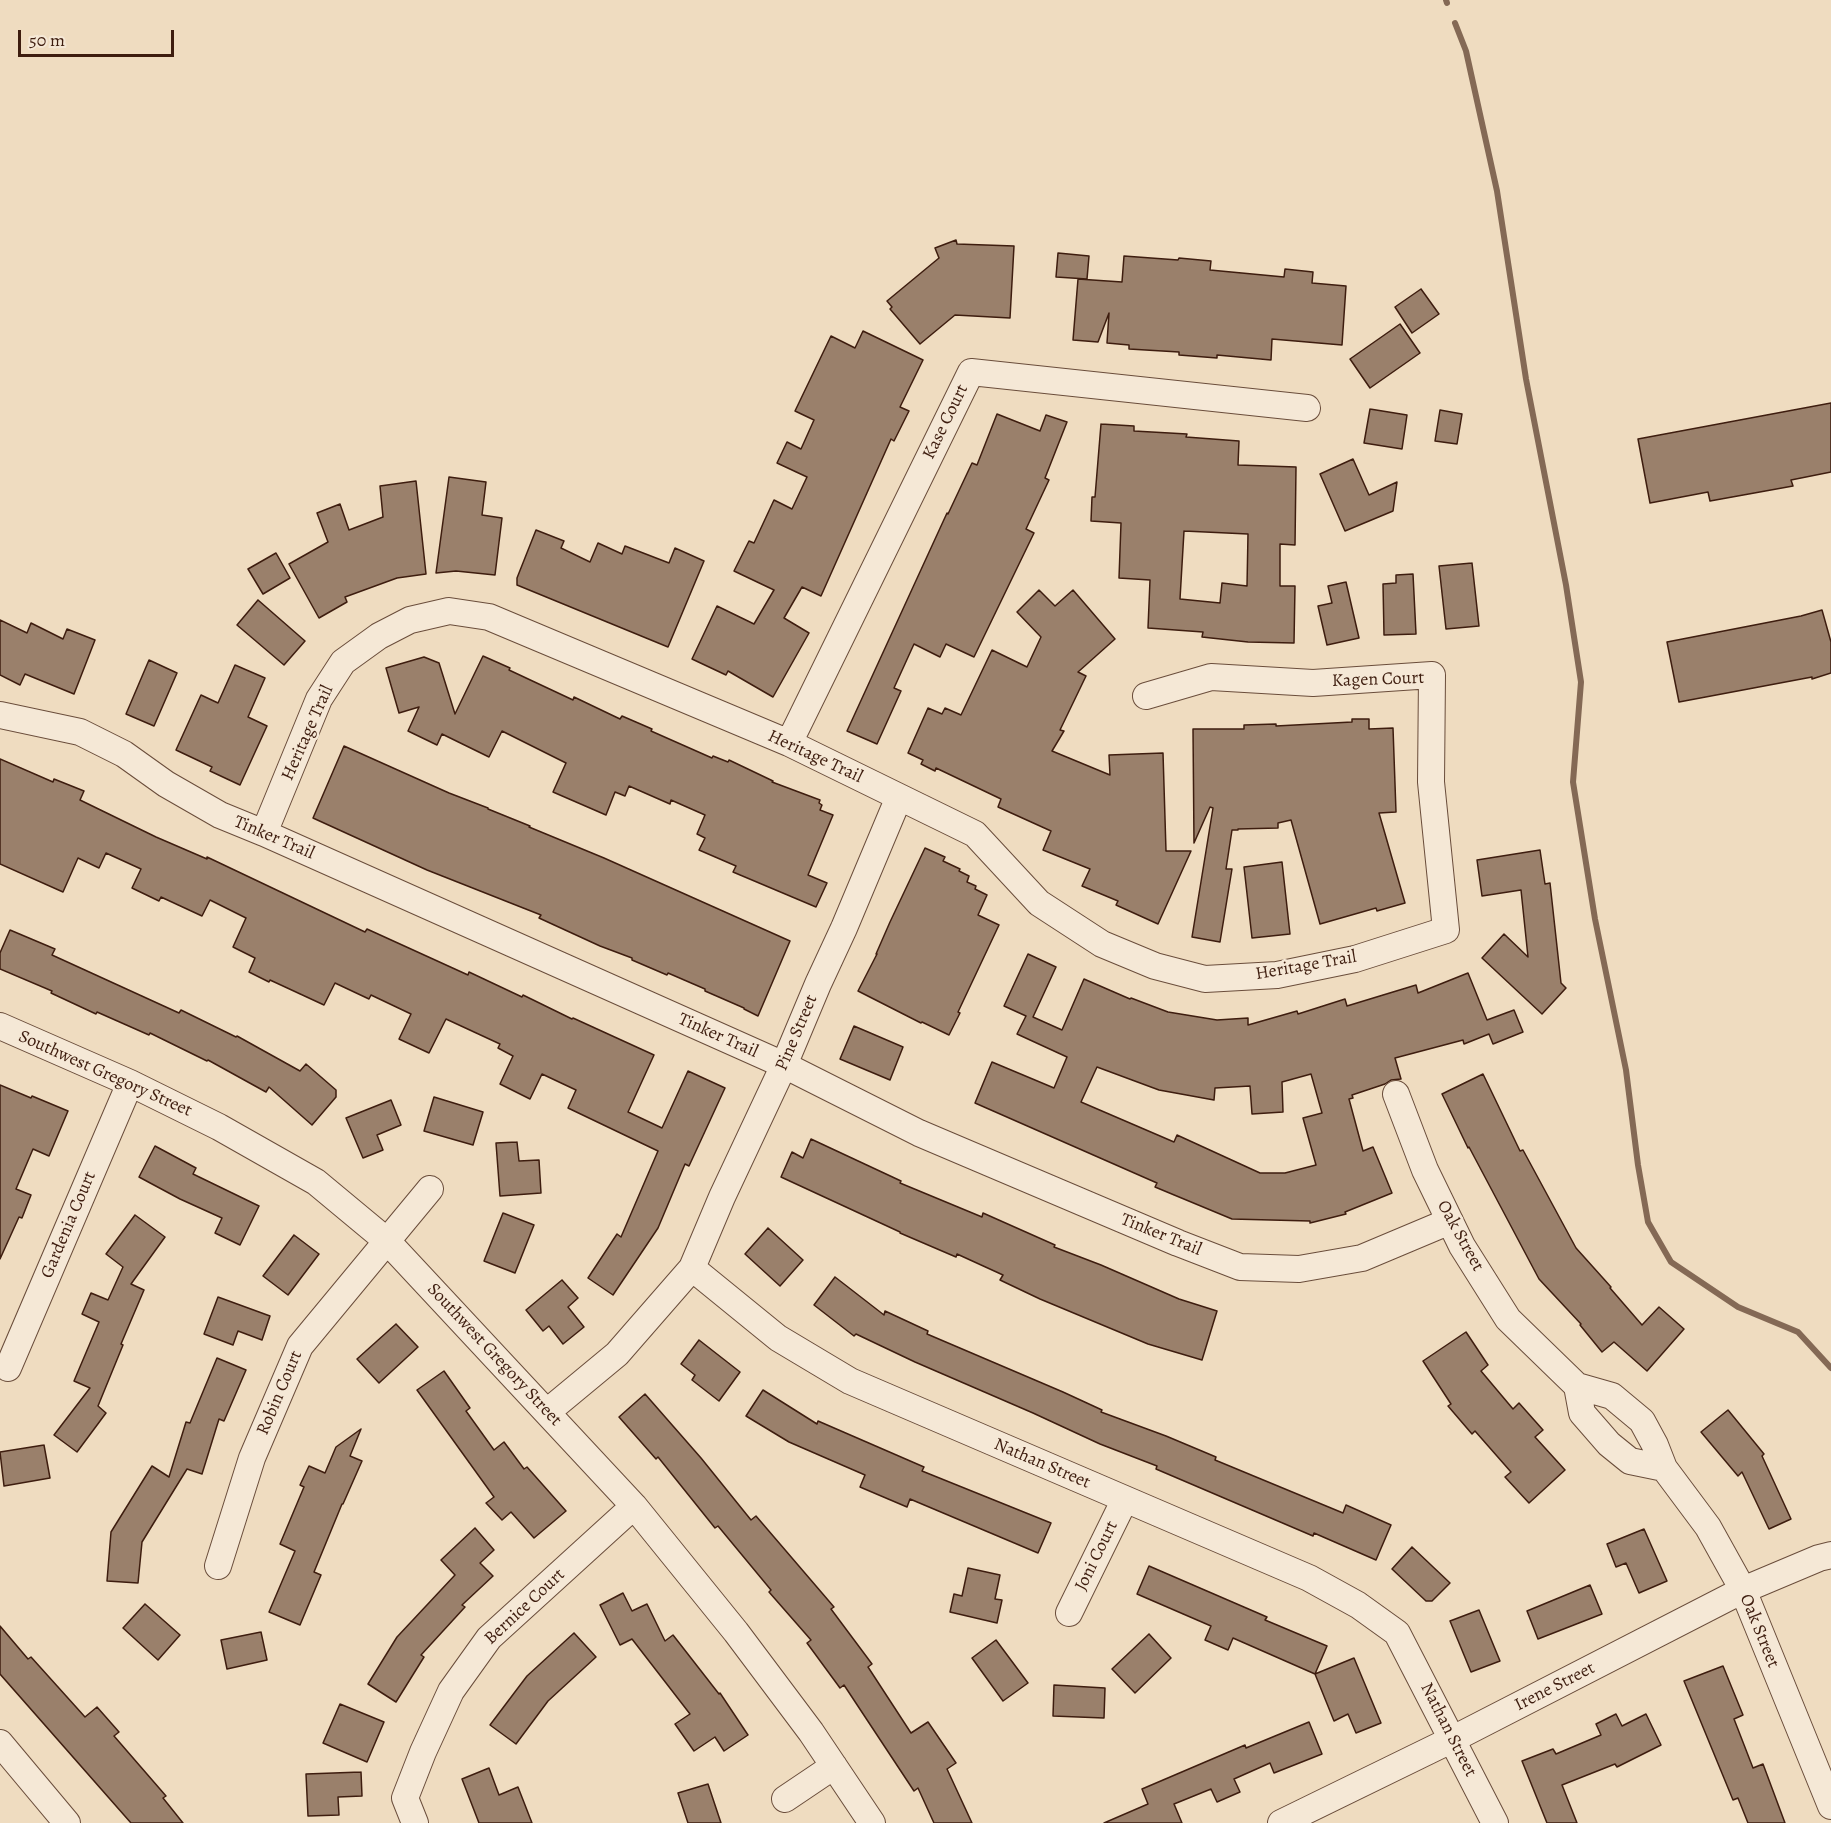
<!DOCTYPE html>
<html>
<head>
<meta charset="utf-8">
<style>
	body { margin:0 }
	#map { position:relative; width:1831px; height:1823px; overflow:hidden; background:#efdcc0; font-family:Alegreya,serif }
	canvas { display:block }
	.scale { position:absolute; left:18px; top:30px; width:156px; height:27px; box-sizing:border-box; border:3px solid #3e1d0f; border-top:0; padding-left:8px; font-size:18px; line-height:21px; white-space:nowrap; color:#3e1d0f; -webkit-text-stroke:4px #f5e8d6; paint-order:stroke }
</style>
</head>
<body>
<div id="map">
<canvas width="1831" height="1823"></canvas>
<div class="scale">50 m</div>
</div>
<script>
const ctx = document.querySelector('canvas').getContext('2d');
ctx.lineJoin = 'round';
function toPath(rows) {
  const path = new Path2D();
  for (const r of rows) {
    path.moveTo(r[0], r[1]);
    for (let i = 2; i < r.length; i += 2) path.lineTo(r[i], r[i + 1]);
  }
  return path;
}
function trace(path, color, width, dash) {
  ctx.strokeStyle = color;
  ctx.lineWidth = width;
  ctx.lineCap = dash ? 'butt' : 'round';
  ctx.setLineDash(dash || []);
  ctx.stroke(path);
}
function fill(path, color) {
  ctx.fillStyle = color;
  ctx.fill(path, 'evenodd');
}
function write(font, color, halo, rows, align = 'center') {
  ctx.font = font + ' Alegreya,serif';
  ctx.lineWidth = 5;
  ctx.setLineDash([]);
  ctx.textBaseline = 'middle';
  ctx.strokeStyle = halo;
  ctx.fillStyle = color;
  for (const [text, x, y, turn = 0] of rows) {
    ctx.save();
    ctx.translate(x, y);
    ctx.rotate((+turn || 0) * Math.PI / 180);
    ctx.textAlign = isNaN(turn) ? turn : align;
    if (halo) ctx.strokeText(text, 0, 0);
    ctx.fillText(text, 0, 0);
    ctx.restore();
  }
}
trace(toPath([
	[1446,0,1447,3],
	[1455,23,1466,51,1497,191,1526,379,1566,585,1581,682,1573,782,1595,919,1626,1070,1638,1165,1648,1222,1671,1262,1738,1307,1798,1332,1831,1368]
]), '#846955', 6);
const building = toPath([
	[956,240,957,244,1014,246,1010,318,955,315,920,344,890,309,892,307,887,301,939,258,935,248,956,240],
	[1058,253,1089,256,1087,279,1056,277,1058,253],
	[1124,256,1178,260,1179,258,1211,261,1210,270,1284,277,1285,269,1313,272,1312,283,1346,286,1342,345,1272,339,1271,360,1217,355,1217,358,1179,355,1179,352,1129,349,1129,345,1107,343,1109,313,1098,342,1073,340,1078,279,1122,282,1124,256],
	[1421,289,1439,314,1412,333,1395,307,1421,289],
	[1400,324,1420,353,1370,388,1350,359,1400,324],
	[863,331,923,360,900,407,909,411,894,441,891,439,821,596,802,587,784,618,809,633,773,697,728,671,726,675,692,659,717,606,754,624,774,590,734,571,749,541,754,543,774,500,792,509,807,477,777,463,787,442,801,449,814,420,795,411,831,336,855,348,863,331],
	[1831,403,1831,472,1791,480,1793,486,1710,501,1708,492,1650,503,1638,439,1831,403],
	[1370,409,1407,415,1402,449,1364,443,1370,409],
	[1440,410,1462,414,1457,444,1435,441,1440,410],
	[997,414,1040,431,1046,415,1067,422,1045,478,1049,480,1026,529,1034,533,974,657,946,644,940,657,914,644,894,688,901,691,877,744,847,731,947,513,948,514,972,463,977,465,997,414],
	[1101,424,1134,426,1134,431,1187,434,1186,437,1239,441,1238,465,1296,467,1295,545,1280,544,1280,586,1295,586,1294,643,1248,642,1202,637,1203,632,1148,628,1150,580,1119,578,1121,523,1091,521,1092,497,1095,497,1101,424],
	[1184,531,1248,534,1247,586,1222,583,1220,603,1180,599,1184,531],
	[1353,459,1369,495,1397,482,1393,511,1345,531,1320,474,1353,459],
	[449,477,486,482,482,515,502,518,495,575,456,571,436,573,449,477],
	[416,481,426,574,397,578,345,597,347,602,319,618,289,564,328,542,317,513,340,504,349,530,383,517,380,486,416,481],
	[536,530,564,541,561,548,590,562,598,543,622,554,625,546,669,563,675,548,704,561,668,647,517,585,517,578,536,530],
	[276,553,290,578,263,594,248,569,276,553],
	[1472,563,1479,626,1446,629,1439,566,1472,563],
	[1413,574,1416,634,1384,635,1383,584,1396,583,1396,575,1413,574],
	[1346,582,1359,638,1327,645,1318,606,1332,603,1328,586,1346,582],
	[1039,590,1055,606,1073,590,1115,639,1078,672,1086,676,1060,730,1064,731,1052,751,1110,775,1109,755,1163,753,1166,851,1191,851,1158,924,1116,905,1118,901,1082,886,1090,869,1043,850,1051,831,998,807,1001,799,936,768,935,771,921,764,923,760,908,753,928,708,942,714,945,708,961,715,992,650,1027,667,1041,637,1017,612,1039,590],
	[258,600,305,641,284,665,237,625,258,600],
	[1822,610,1831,642,1831,673,1812,679,1812,677,1679,702,1667,642,1801,616,1822,610],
	[0,620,27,633,31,623,63,639,67,629,95,640,74,694,25,674,20,685,0,675,0,620],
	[483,656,510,668,509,670,573,700,574,697,620,719,622,716,652,729,651,731,712,758,713,756,728,762,729,760,773,781,772,782,820,800,819,803,822,805,820,810,833,815,808,875,827,883,816,907,733,872,736,866,699,850,705,838,697,834,705,815,671,800,670,804,629,786,625,796,615,792,606,815,553,792,566,763,502,731,489,757,442,734,437,745,408,731,419,707,399,713,386,668,424,657,439,663,455,714,483,656],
	[149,660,177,673,154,726,126,714,149,660],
	[235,665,265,678,248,717,267,726,240,785,210,771,212,767,176,750,201,695,218,703,235,665],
	[1352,719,1369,719,1369,729,1393,728,1396,812,1379,813,1405,903,1377,911,1376,908,1320,924,1291,820,1278,823,1278,828,1238,829,1238,830,1232,830,1226,869,1232,869,1220,942,1192,937,1213,808,1210,807,1194,843,1193,729,1244,729,1244,725,1276,724,1276,726,1352,722,1352,719],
	[344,746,449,793,488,808,488,809,530,826,529,827,604,858,790,941,758,1016,744,1009,744,1008,705,991,705,989,668,973,667,975,632,960,632,958,600,946,539,918,541,915,427,870,313,818,344,746],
	[0,759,53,782,54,779,84,791,80,800,156,837,207,859,207,857,365,932,367,929,468,975,469,972,522,997,523,995,572,1019,573,1018,654,1055,628,1112,662,1128,688,1071,725,1088,689,1166,685,1164,658,1228,613,1295,588,1278,617,1234,621,1237,658,1151,568,1108,576,1090,542,1074,530,1099,500,1084,513,1056,498,1048,500,1044,446,1019,429,1053,399,1039,411,1014,371,995,369,999,335,983,324,1005,270,980,269,982,249,972,255,958,233,947,246,918,210,900,202,916,161,897,159,901,132,888,141,869,106,853,99,868,78,858,63,892,0,864,0,759],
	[925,848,945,857,943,861,960,869,959,871,969,876,967,882,976,886,975,889,987,895,978,915,999,925,958,1012,960,1013,949,1035,922,1022,921,1023,858,991,877,954,876,954,890,922,925,848],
	[1540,850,1545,884,1550,883,1561,983,1566,988,1542,1014,1482,958,1504,934,1528,957,1521,890,1482,896,1477,860,1540,850],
	[1282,862,1290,934,1252,938,1244,867,1282,862],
	[10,930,55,949,52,955,179,1013,181,1010,236,1037,237,1036,300,1071,306,1064,336,1090,336,1097,312,1125,269,1087,266,1092,208,1060,207,1061,150,1033,149,1035,97,1012,96,1014,51,993,52,991,0,969,0,953,10,930],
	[1028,954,1056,967,1033,1017,1062,1030,1084,979,1130,999,1131,998,1168,1012,1217,1020,1248,1018,1248,1025,1297,1011,1298,1014,1345,999,1347,1006,1416,985,1418,993,1468,973,1487,1020,1514,1010,1523,1032,1493,1044,1489,1034,1464,1044,1463,1040,1395,1058,1401,1079,1391,1080,1385,1084,1352,1095,1353,1098,1349,1099,1363,1151,1373,1147,1392,1193,1345,1212,1346,1214,1310,1223,1310,1221,1232,1219,1155,1187,1157,1183,975,1103,992,1062,1054,1088,1067,1057,1017,1034,1026,1016,1004,1006,1028,954],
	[1097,1067,1159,1090,1214,1100,1215,1088,1250,1086,1252,1114,1283,1112,1282,1082,1311,1074,1322,1113,1303,1118,1316,1165,1285,1173,1260,1173,1177,1135,1174,1142,1081,1102,1097,1067],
	[854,1026,903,1047,890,1080,840,1059,854,1026],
	[1483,1074,1520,1151,1523,1150,1576,1248,1611,1287,1610,1288,1642,1325,1659,1307,1684,1329,1647,1371,1614,1342,1602,1352,1580,1325,1581,1324,1539,1279,1469,1147,1468,1148,1442,1094,1483,1074],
	[0,1085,31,1098,32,1096,68,1111,49,1156,33,1149,16,1189,31,1195,22,1218,19,1217,0,1259,0,1085],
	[434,1097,483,1112,473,1145,424,1131,434,1097],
	[391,1100,401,1125,377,1135,383,1150,363,1158,346,1118,391,1100],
	[811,1139,901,1181,900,1183,982,1217,983,1213,1055,1245,1054,1247,1101,1265,1179,1299,1217,1311,1202,1360,1148,1344,1040,1299,1000,1280,1003,1275,957,1254,956,1257,900,1233,900,1232,781,1177,792,1152,803,1158,811,1139],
	[517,1142,519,1161,539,1160,541,1193,500,1196,496,1143,517,1142],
	[155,1146,196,1168,193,1174,259,1206,240,1245,215,1233,222,1218,180,1199,139,1177,155,1146],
	[503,1213,534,1225,515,1273,484,1261,503,1213],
	[135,1215,165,1237,131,1284,144,1290,121,1344,123,1345,98,1406,106,1413,77,1452,54,1435,90,1388,74,1381,99,1322,82,1314,91,1293,108,1300,123,1267,106,1254,135,1215],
	[768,1228,803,1260,780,1286,745,1254,768,1228],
	[294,1235,319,1254,288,1295,263,1276,294,1235],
	[835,1277,884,1315,885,1311,928,1331,927,1334,1063,1392,1102,1410,1101,1412,1166,1436,1216,1457,1215,1460,1343,1513,1346,1505,1391,1525,1376,1560,1314,1533,1313,1536,1156,1469,1157,1466,1100,1444,1033,1413,915,1362,856,1334,854,1336,814,1305,835,1277],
	[562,1280,578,1298,568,1307,584,1327,563,1344,549,1326,543,1331,526,1310,562,1280],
	[218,1297,270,1316,262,1340,238,1331,233,1345,204,1334,218,1297],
	[396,1324,418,1347,379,1383,357,1359,396,1324],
	[1466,1332,1488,1365,1481,1371,1513,1409,1519,1403,1543,1430,1535,1437,1565,1470,1529,1503,1505,1477,1511,1472,1475,1431,1472,1434,1448,1406,1451,1404,1423,1361,1466,1332],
	[699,1340,740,1372,719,1401,692,1380,695,1375,681,1364,699,1340],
	[217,1358,246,1370,224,1421,219,1419,202,1474,187,1469,142,1542,138,1583,107,1581,111,1532,152,1466,169,1477,186,1422,190,1423,217,1358],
	[444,1371,470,1408,466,1411,494,1450,504,1442,524,1469,527,1467,566,1511,534,1538,511,1512,502,1520,486,1503,494,1497,417,1390,444,1371],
	[763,1390,817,1424,818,1421,924,1467,922,1471,1051,1523,1038,1553,910,1499,907,1507,860,1487,865,1475,789,1442,746,1416,763,1390],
	[645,1394,701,1458,751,1520,756,1516,834,1607,831,1609,872,1664,868,1667,911,1733,928,1722,956,1763,947,1769,972,1823,934,1823,918,1788,914,1791,844,1685,840,1688,807,1643,811,1640,769,1592,771,1590,718,1526,715,1528,658,1457,656,1459,619,1417,645,1394],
	[1728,1410,1764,1454,1762,1456,1791,1519,1769,1529,1742,1472,1738,1476,1701,1432,1728,1410],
	[361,1429,350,1456,362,1461,343,1504,342,1504,314,1572,321,1575,300,1625,269,1612,295,1551,280,1544,304,1487,300,1485,309,1466,325,1473,336,1447,361,1429],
	[44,1445,50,1478,4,1486,0,1452,44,1445],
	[475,1528,494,1550,480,1563,493,1576,462,1605,465,1607,421,1655,424,1657,396,1702,368,1684,397,1637,455,1575,441,1560,475,1528],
	[1644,1529,1667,1581,1639,1593,1626,1563,1616,1567,1607,1544,1644,1529],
	[1412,1547,1450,1583,1432,1601,1426,1601,1392,1569,1412,1547],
	[1149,1566,1267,1617,1265,1620,1327,1646,1315,1674,1233,1638,1228,1650,1205,1640,1211,1626,1137,1594,1149,1566],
	[968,1568,1000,1575,995,1599,1002,1600,997,1623,950,1612,954,1594,962,1596,968,1568],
	[1590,1585,1602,1614,1538,1639,1527,1611,1590,1585],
	[623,1593,632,1611,647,1604,665,1641,673,1635,719,1694,720,1693,748,1735,724,1751,715,1737,694,1751,675,1724,690,1714,632,1639,620,1645,600,1605,623,1593],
	[145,1604,180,1635,158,1660,123,1628,145,1604],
	[1479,1610,1500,1661,1471,1672,1450,1621,1479,1610],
	[0,1626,28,1659,31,1657,85,1717,97,1707,119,1732,114,1736,166,1796,163,1798,183,1823,131,1823,0,1674,0,1626],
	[261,1632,267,1660,227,1669,221,1640,261,1632],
	[574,1633,596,1657,548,1701,516,1744,490,1725,527,1676,574,1633],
	[1149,1634,1171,1658,1135,1693,1112,1669,1149,1634],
	[996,1640,1028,1683,1003,1701,972,1658,996,1640],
	[1354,1658,1381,1723,1356,1733,1348,1714,1334,1721,1315,1674,1354,1658],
	[1723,1666,1743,1715,1734,1719,1753,1768,1763,1764,1785,1823,1748,1823,1738,1798,1733,1800,1684,1681,1723,1666],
	[1054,1685,1105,1688,1104,1718,1053,1716,1054,1685],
	[340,1704,384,1722,367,1762,323,1743,340,1704],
	[1616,1714,1622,1726,1646,1714,1661,1745,1617,1767,1615,1764,1562,1785,1577,1823,1547,1823,1522,1761,1553,1749,1556,1754,1601,1735,1596,1724,1616,1714],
	[1309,1722,1322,1754,1274,1773,1270,1763,1234,1779,1240,1792,1217,1802,1211,1789,1174,1804,1182,1823,1104,1823,1148,1804,1142,1789,1245,1745,1246,1748,1309,1722],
	[489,1768,499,1795,518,1787,532,1823,479,1823,462,1779,489,1768],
	[361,1772,362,1796,338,1797,339,1815,308,1816,306,1774,361,1772],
	[708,1784,721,1823,688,1823,678,1793,708,1784]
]);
fill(building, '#9a806b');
trace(building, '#3e1d0f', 1.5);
const minor = toPath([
	[0,715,80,732,124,754,166,784,220,815,264,833,784,1065,919,1133,1178,1243,1240,1267,1299,1269,1362,1258,1450,1221],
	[789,743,971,372,1307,408],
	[264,833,319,699,343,662,379,636,410,620,449,611,489,617,789,743,975,834,1039,903,1102,944,1155,966,1205,979,1277,975,1355,959,1446,930,1431,782,1432,675,1313,683,1211,677,1146,696],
	[0,1026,130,1083,219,1127,316,1182,387,1241,634,1506,736,1632,811,1732,872,1823],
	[1396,1094,1425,1170,1462,1246,1508,1319,1577,1386,1612,1396,1642,1421,1655,1445,1664,1468,1708,1527,1743,1590,1831,1806],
	[692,1268,778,1338,850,1381,1309,1578,1358,1605,1397,1633,1495,1823],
	[8,1368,130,1083],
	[1577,1386,1582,1413,1609,1444,1630,1461,1664,1468],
	[547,1412,617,1354,692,1268,722,1197,784,1065,818,984,844,928,899,797],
	[218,1566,252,1458,300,1346,430,1189],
	[1069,1613,1125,1499],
	[0,1743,67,1823],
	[785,1799,834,1766],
	[415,1823,405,1798,423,1752,451,1691,489,1638,634,1506],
	[1281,1823,1453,1739,1743,1590,1819,1558,1831,1555]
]);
trace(minor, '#6a4d3b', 28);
trace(minor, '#f5e8d6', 26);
write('18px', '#3e1d0f', '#f5e8d6', [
	["Kase Court",946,422,-64],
	["Kagen Court",1378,680,-2],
	["Heritage Trail",308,733,-66],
	["Heritage Trail",815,757,25],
	["Tinker Trail",274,838,23],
	["Heritage Trail",1306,966,-10],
	["Pine Street",797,1033,-67],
	["Tinker Trail",718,1036,24],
	["Southwest Gregory Street",105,1074,24],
	["Gardenia Court",69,1225,-67],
	["Tinker Trail",1161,1235,22],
	["Oak Street",1460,1236,61],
	["Southwest Gregory Street",494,1355,47],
	["Robin Court",280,1393,-67],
	["Nathan Street",1042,1464,23],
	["Joni Court",1097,1556,-64],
	["Bernice Court",525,1607,-43],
	["Oak Street",1759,1631,68],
	["Irene Street",1555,1687,-27],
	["Nathan Street",1448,1730,63]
]);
</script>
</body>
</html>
